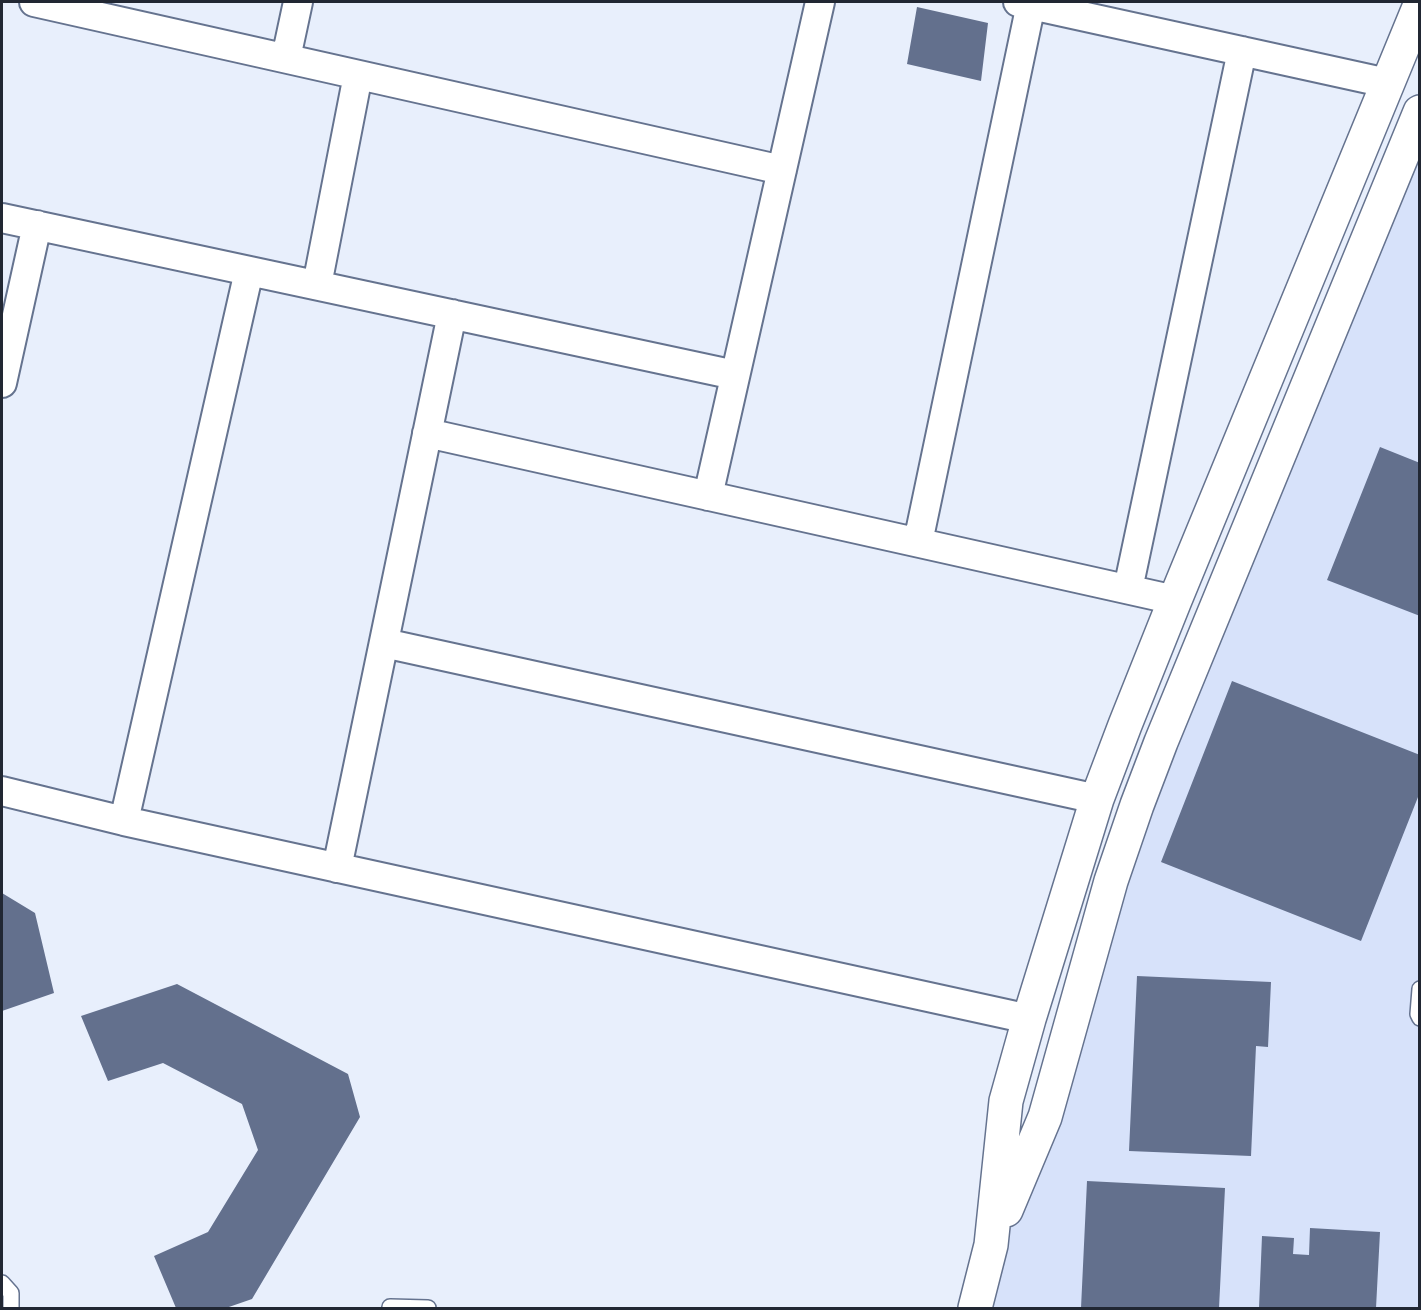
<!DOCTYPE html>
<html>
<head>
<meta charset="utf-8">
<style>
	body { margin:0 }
	#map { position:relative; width:1421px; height:1310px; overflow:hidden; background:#e8effc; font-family:Figtree,sans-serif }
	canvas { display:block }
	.frame { position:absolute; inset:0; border:3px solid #212733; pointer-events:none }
</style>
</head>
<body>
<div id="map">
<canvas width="1421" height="1310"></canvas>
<div class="frame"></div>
</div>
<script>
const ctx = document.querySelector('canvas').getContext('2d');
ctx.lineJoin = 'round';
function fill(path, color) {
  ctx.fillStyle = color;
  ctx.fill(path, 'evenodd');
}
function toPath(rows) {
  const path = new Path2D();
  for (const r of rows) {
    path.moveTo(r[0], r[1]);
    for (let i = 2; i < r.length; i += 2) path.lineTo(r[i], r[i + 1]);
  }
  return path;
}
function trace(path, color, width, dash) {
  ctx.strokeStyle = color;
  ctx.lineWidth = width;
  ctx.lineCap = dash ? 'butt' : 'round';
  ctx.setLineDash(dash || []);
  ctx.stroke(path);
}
fill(toPath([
	[1419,115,1419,1308,984,1308,1007,1236,1117,864]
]), '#d7e2fa');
fill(toPath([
	[917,7,988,23,981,81,907,64],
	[1380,447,1420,463,1420,616,1327,580],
	[1232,681,1420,755,1420,792,1361,941,1161,862],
	[2,893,35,913,54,993,2,1011],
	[1137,976,1271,982,1268,1047,1256,1046,1251,1156,1129,1151],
	[177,984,348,1074,360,1117,252,1299,226,1308,176,1308,154,1256,208,1232,258,1150,242,1104,163,1063,108,1081,81,1016],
	[1087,1181,1225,1188,1219,1308,1081,1308],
	[1310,1228,1380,1232,1376,1308,1259,1308,1262,1236,1294,1238,1293,1254,1309,1255]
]), '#63708d');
const lane = toPath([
	[1420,989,1418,1014,1420,1018],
	[2,1283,11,1293,11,1308],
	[390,1307,428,1308]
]);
const street = toPath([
	[34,2,782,170],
	[1018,2,1387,83],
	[286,58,298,2],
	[2,218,735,375],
	[317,285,358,75],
	[2,383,37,225],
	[427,433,1175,600],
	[708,496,820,2],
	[918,542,1031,4],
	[1128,589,1242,51],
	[384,643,1097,799],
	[2,791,124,821,1029,1019],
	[124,821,249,271],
	[337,868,452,314]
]);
const secondary = toPath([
	[1006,1210,1045,1117,1111,881,1137,805,1161,742,1420,112],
	[975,1308,991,1245,1006,1101,1029,1019,1097,799,1125,725,1175,600,1420,5]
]);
trace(lane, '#65738f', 18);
trace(street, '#65738f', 32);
trace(secondary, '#65738f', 36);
trace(lane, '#fff', 15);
trace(street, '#fff', 28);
trace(secondary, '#fff', 33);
</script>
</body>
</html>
